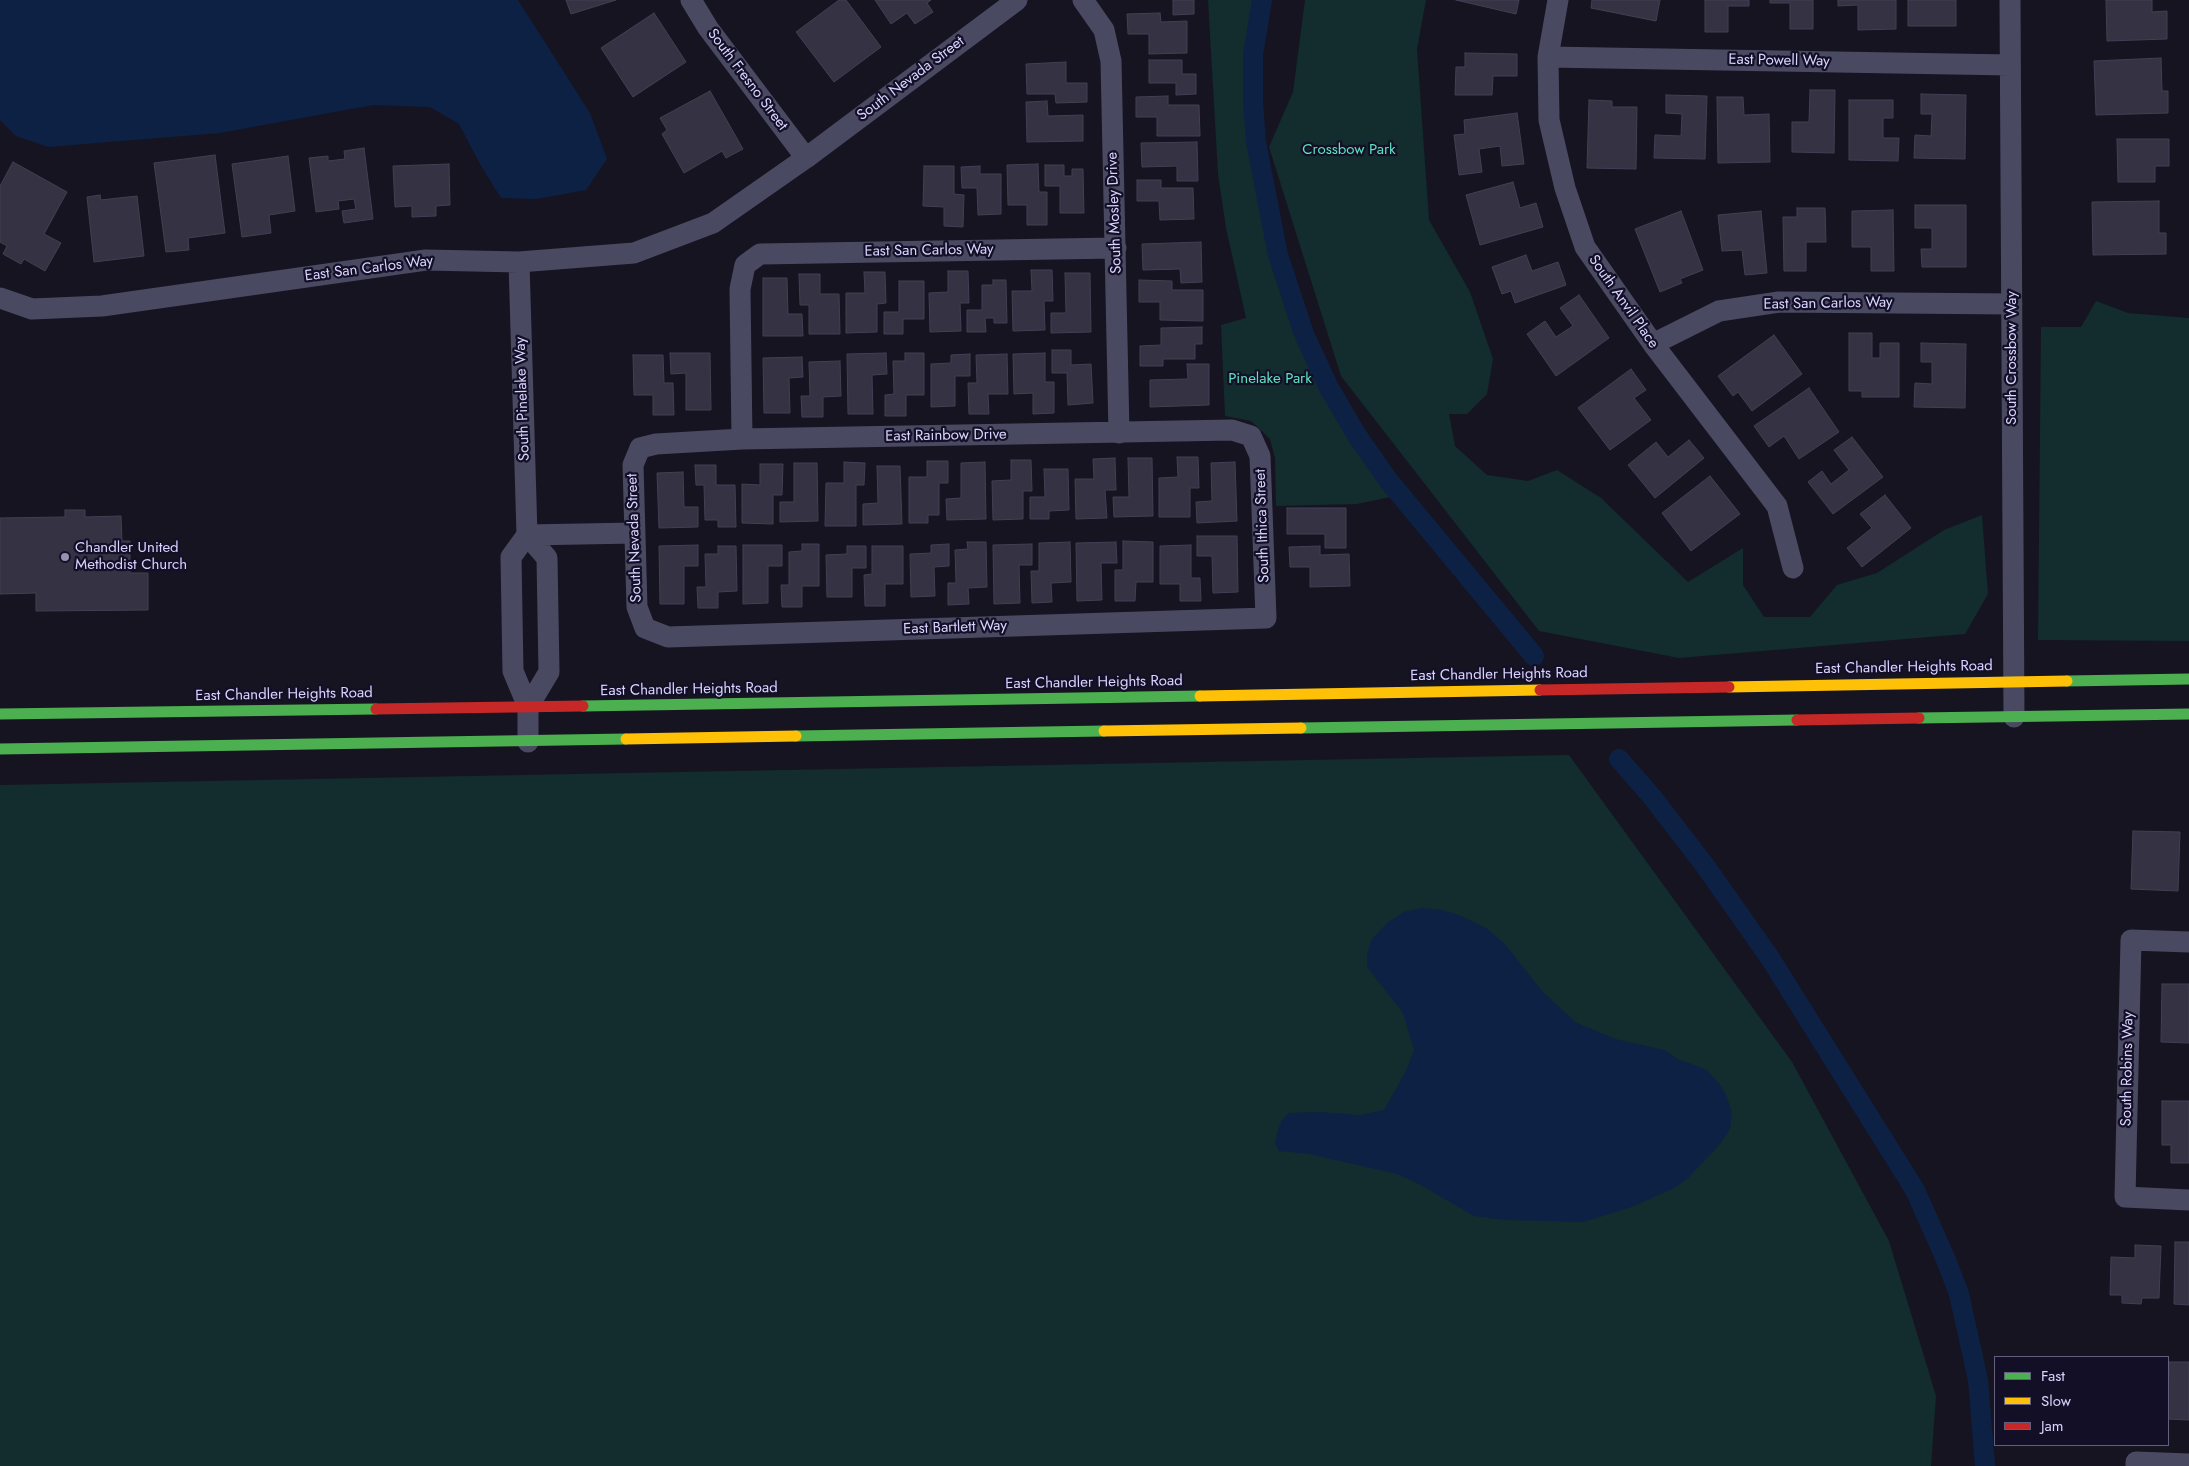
<!DOCTYPE html>
<html>
<head>
<meta charset="utf-8">
<style>
	body { margin:0 }
	#map { position:relative; width:2189px; height:1466px; overflow:hidden; background:#161421; font-family:Jost,sans-serif }
	canvas { display:block }
	.legend { position:absolute; left:1994px; top:1356px; width:175px; height:90px; box-sizing:border-box; background:#130f26; border:1px solid #625e7d; margin:0; padding:6px 9px; list-style:none; font-size:15px; color:#d9d4ff }
	.legend li { display:flex; align-items:center; gap:10px; height:25px }
	.legend b { width:25px; border:1px solid #625e7d }
</style>
</head>
<body>
<div id="map">
<canvas width="2189" height="1466"></canvas>
<ul class="legend">
<li><b style="height:6px;background:#4caf50"></b>Fast</li>
<li><b style="height:6px;background:#ffc107"></b>Slow</li>
<li><b style="height:6px;background:#c62828"></b>Jam</li>
</ul>
</div>
<script>
const ctx = document.querySelector('canvas').getContext('2d');
ctx.lineJoin = 'round';
function fill(path, color) {
  ctx.fillStyle = color;
  ctx.fill(path, 'evenodd');
}
function toPath(rows) {
  const path = new Path2D();
  for (const r of rows) {
    path.moveTo(r[0], r[1]);
    for (let i = 2; i < r.length; i += 2) path.lineTo(r[i], r[i + 1]);
  }
  return path;
}
function trace(path, color, width, dash) {
  ctx.strokeStyle = color;
  ctx.lineWidth = width;
  ctx.lineCap = dash ? 'butt' : 'round';
  ctx.setLineDash(dash || []);
  ctx.stroke(path);
}
function write(font, color, halo, rows, align = 'center') {
  ctx.font = font + ' Jost,sans-serif';
  ctx.lineWidth = 4.5;
  ctx.setLineDash([]);
  ctx.textBaseline = 'middle';
  ctx.strokeStyle = halo;
  ctx.fillStyle = color;
  for (const [text, x, y, turn = 0] of rows) {
    ctx.save();
    ctx.translate(x, y);
    ctx.rotate((+turn || 0) * Math.PI / 180);
    ctx.textAlign = isNaN(turn) ? turn : align;
    if (halo) ctx.strokeText(text, 0, 0);
    ctx.fillText(text, 0, 0);
    ctx.restore();
  }
}
fill(toPath([
	[1208,0,1257,0,1248,52,1248,112,1255,171,1282,284,1317,371,1362,453,1395,496,1357,504,1276,506,1275,458,1270,439,1251,421,1225,416,1221,325,1246,318,1226,228,1218,174],
	[1305,0,1426,0,1417,49,1429,220,1470,292,1493,359,1487,394,1467,414,1449,414,1455,446,1487,475,1528,481,1557,470,1601,498,1688,582,1743,548,1743,585,1764,617,1810,617,1837,585,1877,573,1944,530,1982,515,1988,594,1965,634,1679,658,1539,631,1341,376,1269,147,1293,92],
	[2096,301,2128,313,2189,318,2189,641,2038,640,2041,327,2081,327],
	[1569,755,1792,1062,1889,1241,1936,1396,1931,1466,0,1466,0,785]
]), '#132c2d');
fill(toPath([
	[0,0,518,0,590,113,607,159,586,190,537,199,501,198,481,166,459,124,430,107,373,105,220,133,48,147,16,136,0,120],
	[1422,908,1441,910,1459,915,1486,928,1505,944,1541,990,1575,1022,1615,1039,1664,1050,1678,1059,1707,1070,1721,1086,1727,1097,1732,1113,1730,1129,1721,1143,1688,1178,1676,1187,1634,1206,1584,1222,1505,1220,1474,1216,1419,1184,1397,1174,1309,1154,1279,1151,1275,1142,1278,1130,1282,1120,1289,1113,1319,1112,1361,1115,1384,1110,1405,1073,1414,1050,1408,1030,1403,1013,1367,967,1367,954,1372,939,1388,922,1404,912]
]), '#0d2144');
trace(toPath([
	[1262,0,1253,55,1253,102,1256,142,1278,255,1304,334,1328,386,1356,434,1388,480,1534,656],
	[1619,759,1653,798,1706,867,1770,958,1915,1190,1946,1260,1959,1294,1978,1380,1985,1466]
]), '#0d2144', 20);
const building = toPath([
	[566,0,616,0,571,14,566,0],
	[839,0,846,0,881,47,834,82,796,32,839,0],
	[875,0,931,0,927,3,933,12,915,24,907,13,891,24,875,0],
	[1173,0,1194,0,1194,14,1173,15,1173,0],
	[1456,0,1519,0,1516,14,1456,0],
	[1592,0,1660,0,1656,21,1591,8,1592,0],
	[1705,0,1749,0,1749,6,1728,6,1728,32,1705,32,1705,0],
	[1770,0,1813,0,1813,29,1790,29,1790,3,1770,3,1770,0],
	[1838,0,1896,0,1896,29,1858,30,1858,5,1838,6,1838,0],
	[1908,0,1956,0,1956,26,1908,26,1908,0],
	[2106,0,2152,0,2152,12,2167,11,2167,39,2107,41,2106,0],
	[654,13,686,62,633,97,601,48,654,13],
	[1160,13,1161,22,1187,21,1187,53,1149,54,1149,34,1128,34,1127,14,1160,13],
	[1465,53,1517,54,1517,76,1493,76,1492,95,1455,95,1456,67,1465,67,1465,53],
	[2161,58,2162,91,2168,91,2168,113,2096,115,2094,61,2161,58],
	[1149,60,1182,60,1182,74,1196,74,1196,94,1176,95,1176,83,1149,83,1149,60],
	[1066,62,1066,83,1087,83,1087,102,1056,103,1055,94,1027,94,1026,64,1066,62],
	[1810,90,1835,90,1834,153,1792,152,1792,122,1809,122,1810,90],
	[710,91,743,149,726,158,722,151,684,173,662,134,667,130,660,118,710,91],
	[1921,94,1966,95,1965,159,1914,158,1915,135,1931,136,1932,114,1921,114,1921,94],
	[1666,95,1707,96,1705,159,1654,158,1655,135,1681,136,1682,114,1666,113,1666,95],
	[1168,96,1168,105,1199,105,1200,136,1157,136,1157,117,1136,117,1136,97,1168,96],
	[1717,97,1743,97,1744,115,1769,114,1770,162,1718,163,1717,97],
	[1589,100,1612,101,1612,107,1637,107,1636,169,1587,168,1589,100],
	[1849,100,1893,100,1893,118,1883,118,1883,138,1899,138,1898,161,1849,160,1849,100],
	[1047,101,1048,116,1083,115,1083,141,1027,142,1026,102,1047,101],
	[1517,113,1524,164,1502,166,1500,146,1479,149,1482,172,1459,175,1454,135,1465,134,1464,120,1517,113],
	[2117,139,2169,139,2169,166,2155,166,2155,182,2118,182,2117,139],
	[1197,142,1198,181,1177,181,1177,166,1142,167,1141,143,1197,142],
	[364,148,373,219,344,223,342,211,356,209,354,199,338,201,339,209,316,212,309,158,328,156,328,161,345,159,344,151,364,148],
	[215,155,225,233,188,238,189,250,166,252,154,163,215,155],
	[288,156,295,211,269,215,271,233,242,237,232,164,288,156],
	[13,162,67,192,44,234,61,243,45,271,24,259,21,264,3,254,7,246,0,242,0,186,13,162],
	[449,164,450,205,436,206,436,216,412,217,412,206,395,207,393,166,449,164],
	[1038,164,1039,192,1047,192,1047,225,1027,225,1027,205,1008,205,1007,165,1038,164],
	[1045,165,1064,165,1064,176,1072,176,1072,169,1083,169,1084,213,1060,213,1060,186,1045,186,1045,165],
	[924,166,954,166,954,194,964,195,963,227,944,226,944,207,923,206,924,166],
	[980,166,980,174,1001,174,1001,214,978,215,977,188,962,188,961,167,980,166],
	[1137,180,1161,180,1161,188,1193,188,1194,219,1160,220,1159,201,1137,201,1137,180],
	[1513,182,1520,208,1536,203,1543,227,1480,245,1466,195,1513,182],
	[100,195,101,200,137,196,144,256,94,262,87,197,100,195],
	[2159,201,2159,233,2166,233,2166,254,2093,255,2092,202,2159,201],
	[1915,205,1966,205,1966,267,1922,267,1921,249,1932,249,1932,228,1915,228,1915,205],
	[1797,208,1825,208,1826,242,1806,242,1806,271,1784,271,1783,217,1797,217,1797,208],
	[1893,210,1894,271,1871,271,1871,247,1852,247,1852,211,1893,210],
	[1681,211,1703,270,1680,279,1682,283,1660,292,1635,229,1681,211],
	[1761,211,1767,273,1745,275,1742,250,1722,251,1718,215,1761,211],
	[1201,242,1202,282,1181,283,1180,269,1143,270,1142,244,1201,242],
	[1526,255,1532,271,1558,262,1566,285,1515,303,1511,291,1502,294,1492,267,1526,255],
	[1031,270,1052,270,1053,301,1044,301,1045,330,1013,331,1012,291,1032,291,1031,270],
	[948,271,968,271,969,303,960,303,961,331,930,332,929,293,948,292,948,271],
	[864,272,885,272,886,303,877,304,877,332,846,333,846,293,865,293,864,272],
	[1065,273,1090,273,1091,332,1051,333,1051,313,1066,313,1065,273],
	[799,274,820,274,820,294,839,294,840,334,809,334,809,305,800,305,799,274],
	[763,278,787,278,788,314,802,314,803,336,763,336,763,278],
	[993,280,1006,280,1007,323,994,323,994,318,985,318,986,332,967,332,967,310,982,310,982,285,993,285,993,280],
	[1139,280,1172,281,1172,290,1203,290,1203,321,1160,320,1160,302,1139,302,1139,280],
	[899,281,924,281,924,319,903,319,903,334,884,334,884,312,899,312,899,281],
	[1579,295,1609,338,1556,376,1527,334,1545,321,1556,337,1573,326,1560,308,1579,295],
	[1202,327,1202,344,1195,344,1195,359,1163,359,1163,366,1140,366,1140,346,1161,345,1161,328,1202,327],
	[1849,333,1872,333,1872,358,1880,358,1880,343,1899,343,1899,397,1862,397,1862,391,1849,391,1849,333],
	[1774,335,1802,374,1752,411,1738,392,1733,396,1718,376,1774,335],
	[1921,343,1966,344,1965,408,1914,407,1915,383,1932,384,1932,362,1921,362,1921,343],
	[1052,350,1071,350,1071,365,1091,364,1093,403,1068,405,1067,373,1052,373,1052,350],
	[670,353,710,353,711,410,686,410,686,373,671,374,670,353],
	[886,353,887,374,872,375,873,414,848,414,847,354,886,353],
	[905,353,924,353,924,395,906,395,906,416,885,416,885,395,894,394,893,361,905,361,905,353],
	[1045,353,1045,382,1054,382,1054,413,1033,414,1033,393,1014,394,1013,354,1045,353],
	[970,354,970,376,955,376,955,406,931,407,931,364,951,363,951,355,970,354],
	[1007,354,1008,394,988,394,989,414,969,414,968,383,977,383,976,355,1007,354],
	[633,355,663,355,664,383,673,383,674,415,653,415,653,395,634,395,633,355],
	[802,357,803,377,789,378,790,413,764,413,763,358,802,357],
	[840,361,841,396,823,397,823,417,802,417,801,396,810,396,809,362,840,361],
	[1187,364,1209,364,1209,405,1150,407,1150,380,1188,379,1187,364],
	[1631,369,1646,390,1634,398,1651,420,1610,450,1578,408,1631,369],
	[1809,388,1839,432,1799,459,1784,436,1769,447,1754,426,1809,388],
	[1852,437,1883,477,1833,514,1808,482,1822,471,1831,484,1849,470,1834,450,1852,437],
	[1689,440,1704,458,1655,498,1628,465,1656,442,1668,457,1689,440],
	[1177,457,1198,457,1199,488,1190,488,1190,517,1159,517,1159,478,1178,477,1177,457],
	[1115,458,1116,490,1105,490,1107,518,1076,519,1075,479,1094,479,1093,459,1115,458],
	[1128,458,1152,458,1153,516,1114,517,1113,497,1129,497,1128,458],
	[1011,460,1031,460,1032,491,1023,491,1023,519,993,520,992,481,1011,480,1011,460],
	[927,461,948,461,948,483,939,483,939,515,928,515,928,523,909,523,909,477,927,477,927,461],
	[844,462,865,463,864,485,856,485,856,526,825,526,826,483,844,483,844,462],
	[985,462,986,519,947,520,946,499,961,498,961,463,985,462],
	[1235,462,1237,521,1197,523,1196,502,1212,501,1211,463,1235,462],
	[794,463,817,463,818,521,780,522,780,502,794,502,794,463],
	[760,464,783,464,782,495,773,495,773,524,742,523,742,484,760,485,760,464],
	[695,465,716,465,716,485,735,485,736,527,718,527,718,520,705,520,704,485,696,485,695,465],
	[877,466,900,466,902,524,863,525,863,504,878,503,877,466],
	[1044,469,1068,469,1069,510,1049,511,1049,519,1030,519,1030,497,1045,497,1044,469],
	[683,472,684,507,698,507,698,527,659,528,657,473,683,472],
	[1710,476,1740,514,1691,551,1662,513,1710,476],
	[1885,495,1911,528,1862,567,1847,548,1872,528,1860,514,1885,495],
	[1287,508,1346,508,1346,548,1325,548,1325,534,1287,534,1287,508],
	[65,510,85,510,85,517,121,516,122,541,130,541,130,573,148,573,148,610,36,611,36,593,0,594,0,518,65,517,65,510],
	[1197,536,1237,536,1238,592,1213,593,1212,556,1197,556,1197,536],
	[1123,541,1153,542,1153,582,1136,582,1135,601,1115,601,1115,570,1123,570,1123,541],
	[967,542,986,542,987,587,968,588,969,604,948,605,948,583,956,583,955,550,968,549,967,542],
	[1070,542,1071,582,1051,583,1052,602,1032,603,1031,571,1039,571,1039,543,1070,542],
	[1116,542,1117,563,1101,563,1102,600,1077,601,1076,543,1116,542],
	[802,544,819,544,819,586,802,586,802,607,782,607,781,585,789,585,789,552,802,551,802,544],
	[949,544,949,566,934,567,935,596,911,597,910,554,931,553,931,545,949,544],
	[1032,544,1032,565,1019,565,1020,603,994,604,993,545,1032,544],
	[698,545,698,566,684,566,684,604,660,604,659,546,698,545],
	[743,545,782,545,782,566,768,566,768,603,743,604,743,545],
	[1191,545,1191,578,1200,578,1201,601,1180,601,1180,584,1160,584,1160,546,1191,545],
	[718,546,736,546,737,591,718,592,718,608,698,608,697,587,706,587,705,554,718,554,718,546],
	[847,546,866,546,866,568,852,568,852,597,827,597,826,555,847,554,847,546],
	[872,546,903,546,903,584,885,584,885,606,865,606,864,575,872,574,872,546],
	[1320,546,1320,555,1349,554,1350,586,1310,587,1310,567,1290,567,1289,547,1320,546],
	[2133,831,2180,832,2178,891,2131,889,2133,831],
	[2162,984,2189,984,2189,1043,2161,1042,2162,984],
	[2162,1101,2189,1101,2189,1163,2171,1163,2171,1145,2162,1145,2162,1101],
	[2175,1242,2189,1242,2189,1305,2174,1304,2175,1242],
	[2135,1245,2161,1246,2159,1298,2142,1298,2141,1304,2122,1303,2122,1295,2110,1295,2111,1257,2135,1258,2135,1245],
	[2169,1362,2189,1362,2189,1420,2168,1419,2169,1362]
]);
fill(building, '#343243');
trace(building, '#433f54', 1);
trace(toPath([
	[691,0,708,28,806,158],
	[1083,0,1104,30,1111,61,1119,433],
	[1558,0,1548,57,1549,120,1565,188,1585,247,1653,344,1777,506,1793,568],
	[2010,0,2014,717],
	[1548,57,2010,65],
	[519,262,527,535,511,557,513,671,528,707,528,742],
	[0,298,32,309,102,306,426,260,519,262,634,253,713,223,806,158,1017,0],
	[1653,344,1719,311,1779,302,2012,304],
	[1232,430,1251,436,1260,456,1266,618,668,637,645,628,637,607,633,465,640,448,656,444,742,439,1232,430],
	[742,439,740,289,745,265,760,254,1116,248],
	[527,535,547,558,549,672,528,707],
	[527,535,635,533],
	[2189,942,2131,940,2125,1197,2189,1200],
	[2136,1466,2136,1462,2189,1464]
]), '#4a4962', 21);
trace(toPath([
	[2067,681,2189,679],
	[583,706,1200,696],
	[0,714,376,709],
	[1919,718,2189,714],
	[1301,728,1797,720],
	[796,736,1104,731],
	[0,749,626,739]
]), '#4caf50', 11);
trace(toPath([
	[1729,687,2067,681],
	[1200,696,1540,690],
	[1104,731,1301,728],
	[626,739,796,736]
]), '#ffc107', 11);
trace(toPath([
	[1540,690,1729,687],
	[376,709,583,706],
	[1797,720,1919,718]
]), '#c62828', 11);
for (const [x, y, r, color] of [
	[65,557,5,"#9591b1"]
]) {
  const dot = new Path2D();
  dot.arc(x, y, r, 0, 2 * Math.PI);
  ctx.fillStyle = color;
  ctx.fill(dot);
  trace(dot, '#130f26', 2);
}
write('15px', '#d9d4ff', '#130f26', [
	["East Powell Way",1779,61,1],
	["South Nevada Street",911,79,-37],
	["South Fresno Street",747,80,53],
	["South Mosley Drive",1115,213,-92],
	["East San Carlos Way",929,251,-1],
	["East San Carlos Way",369,269,-7],
	["South Anvil Place",1623,302,55],
	["East San Carlos Way",1828,304,-1],
	["South Crossbow Way",2012,358,-90],
	["South Pinelake Way",523,399,-92],
	["East Rainbow Drive",946,436,-1],
	["South Ithica Street",1263,526,-92],
	["South Nevada Street",635,538,-92],
	["East Bartlett Way",955,628,-2],
	["East Chandler Heights Road",1904,668,-1],
	["East Chandler Heights Road",1499,675,-1],
	["East Chandler Heights Road",1094,683,-1],
	["East Chandler Heights Road",689,690,-1],
	["East Chandler Heights Road",284,695,-1],
	["South Robins Way",2128,1069,-89]
]);
write('15px', '#5fe0c0', '#130f26', [
	["Crossbow Park",1349,150],
	["Pinelake Park",1270,379]
]);
write('15px', '#d9d4ff', '#130f26', [
	["Chandler United",75,548],
	["Methodist Church",75,565]
], 'left');
</script>
</body>
</html>
